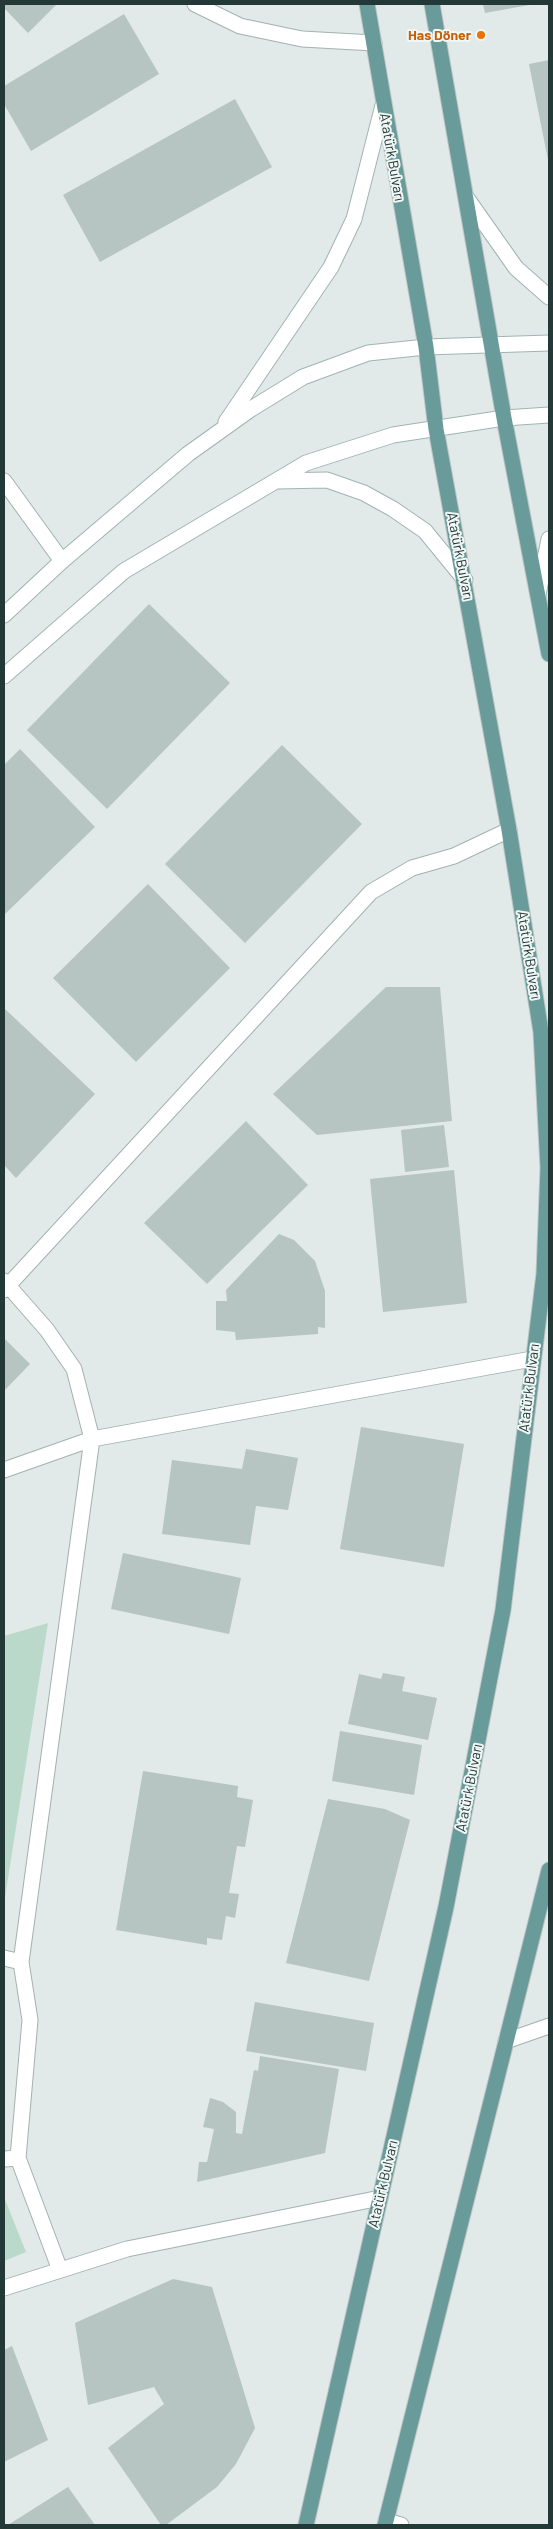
<!DOCTYPE html>
<html>
<head>
<meta charset="utf-8">
<style>
	body { margin:0 }
	#map { position:relative; width:553px; height:2529px; overflow:hidden; background:#e1eae8; font-family:Barlow,sans-serif }
	canvas { display:block }
	.frame { position:absolute; inset:0; border:5px solid #233938; pointer-events:none }
</style>
</head>
<body>
<div id="map">
<canvas width="553" height="2529"></canvas>
<div class="frame"></div>
</div>
<script>
const ctx = document.querySelector('canvas').getContext('2d');
ctx.lineJoin = 'round';
function fill(path, color) {
  ctx.fillStyle = color;
  ctx.fill(path, 'evenodd');
}
function toPath(rows) {
  const path = new Path2D();
  for (const r of rows) {
    path.moveTo(r[0], r[1]);
    for (let i = 2; i < r.length; i += 2) path.lineTo(r[i], r[i + 1]);
  }
  return path;
}
function trace(path, color, width, dash) {
  ctx.strokeStyle = color;
  ctx.lineWidth = width;
  ctx.lineCap = dash ? 'butt' : 'round';
  ctx.setLineDash(dash || []);
  ctx.stroke(path);
}
function write(font, color, halo, rows, align = 'center') {
  ctx.font = font + ' Barlow,sans-serif';
  ctx.lineWidth = 4;
  ctx.setLineDash([]);
  ctx.textBaseline = 'middle';
  ctx.strokeStyle = halo;
  ctx.fillStyle = color;
  for (const [text, x, y, turn = 0] of rows) {
    ctx.save();
    ctx.translate(x, y);
    ctx.rotate((+turn || 0) * Math.PI / 180);
    ctx.textAlign = isNaN(turn) ? turn : align;
    if (halo) ctx.strokeText(text, 0, 0);
    ctx.fillText(text, 0, 0);
    ctx.restore();
  }
}
fill(toPath([
	[48,1623,4,1904,4,1636],
	[4,2197,26,2252,4,2261]
]), '#bbd9cb');
fill(toPath([
	[4,4,57,4,28,33,4,8],
	[483,4,529,4,529,5,485,13],
	[124,14,159,74,31,151,4,104,4,86],
	[549,60,549,160,548,160,529,64],
	[235,99,272,167,100,262,63,195],
	[149,604,230,683,107,809,27,730],
	[282,745,362,824,245,943,165,864],
	[20,749,95,827,4,915,4,765],
	[148,884,230,968,136,1062,53,978],
	[386,987,440,987,452,1121,317,1135,273,1094],
	[4,1008,95,1094,16,1178,4,1165],
	[246,1121,308,1185,207,1284,144,1223],
	[444,1125,449,1167,405,1172,401,1130],
	[454,1170,467,1303,383,1312,370,1179],
	[279,1234,294,1240,315,1261,325,1291,325,1328,318,1327,318,1334,236,1340,235,1332,216,1330,216,1301,227,1301,226,1290],
	[4,1338,30,1364,4,1391],
	[361,1427,464,1444,444,1567,340,1549],
	[246,1449,298,1458,288,1510,256,1506,250,1545,162,1534,172,1460,242,1469],
	[123,1553,241,1578,229,1634,111,1609],
	[383,1673,405,1677,402,1691,437,1698,428,1740,348,1724,359,1674,381,1679],
	[340,1731,422,1745,414,1795,332,1781],
	[143,1771,238,1786,237,1797,253,1800,245,1847,237,1846,229,1893,239,1894,235,1918,226,1916,222,1940,207,1938,207,1945,116,1930],
	[328,1799,385,1809,410,1820,369,1981,286,1963],
	[255,2002,374,2023,366,2071,246,2051],
	[260,2056,339,2069,325,2153,197,2182,199,2162,207,2162,214,2129,203,2127,210,2098,223,2102,236,2112,236,2133,242,2134,254,2070,258,2071],
	[173,2279,212,2287,255,2428,236,2464,217,2487,166,2525,161,2525,108,2448,164,2404,154,2387,88,2405,75,2323],
	[12,2346,48,2440,4,2462,4,2350],
	[68,2487,95,2525,8,2525]
]), '#b6c4c2');
const street = toPath([
	[195,4,240,26,302,39,374,43],
	[4,481,62,561],
	[4,1281,47,1330,74,1369,92,1439,21,1962,30,2020,18,2158,4,2159],
	[4,1290,371,892,412,868,454,856,509,830],
	[4,1470,92,1439,532,1359],
	[4,1958,21,1962],
	[506,2041,549,2026],
	[18,2158,60,2270],
	[4,2288,127,2249,380,2198],
	[386,2521,401,2525]
]);
const secondary = toPath([
	[466,197,516,268,549,297],
	[226,422,331,267,354,219,383,105],
	[276,481,327,480,364,493,393,509,425,531,465,580],
	[538,595,549,539],
	[4,615,62,561,188,454,251,409,303,377,368,353,426,347,549,343],
	[4,676,124,571,306,463,393,435,504,418,549,415]
]);
const primary = toPath([
	[432,4,504,418,549,654],
	[306,2525,446,1907,503,1610,544,1274,548,1168,541,1032,509,830,436,429,426,347,367,4],
	[385,2525,549,1870]
]);
trace(street, '#a4b1b0', 17);
trace(secondary, '#a1b4b2', 17);
trace(primary, '#bdc4c3', 17);
trace(street, '#fff', 15);
trace(secondary, '#fff', 15);
trace(primary, '#699b9a', 15);
for (const [x, y, r, color] of [
	[481,35,5,"#e8710a"]
]) {
  const dot = new Path2D();
  dot.arc(x, y, r, 0, 2 * Math.PI);
  ctx.fillStyle = color;
  ctx.fill(dot);
  trace(dot, '#f1f7f5', 2);
}
write('bold 14px', '#c56008', '#f1f7f5', [
	["Has Döner",471,35]
], 'right');
write('14px', '#233938', '#f1f7f5', [
	["Atatürk Bulvarı",392,157,80],
	["Atatürk Bulvarı",460,556,79],
	["Atatürk Bulvarı",529,955,81],
	["Atatürk Bulvarı",529,1388,-83],
	["Atatürk Bulvarı",469,1788,-79],
	["Atatürk Bulvarı",383,2184,-77]
]);
</script>
</body>
</html>
